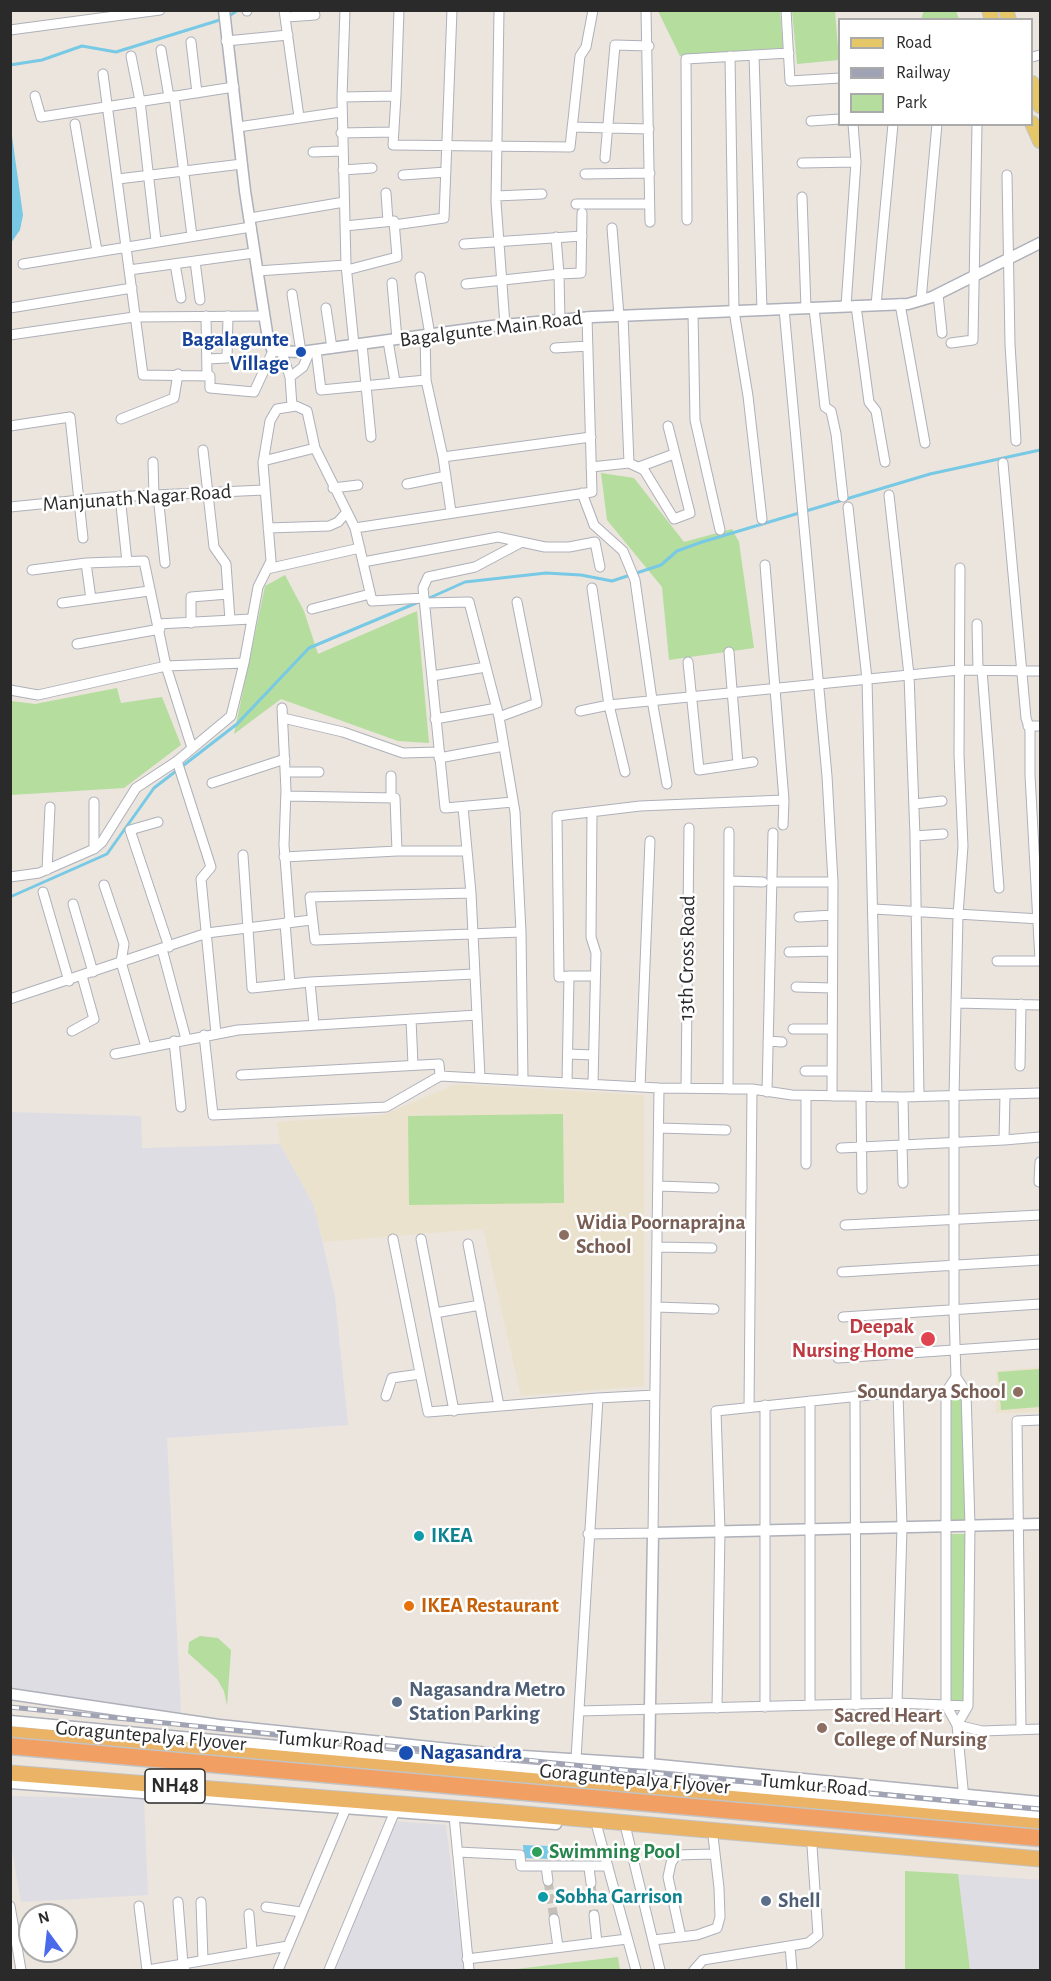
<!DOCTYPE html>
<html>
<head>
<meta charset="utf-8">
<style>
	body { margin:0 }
	#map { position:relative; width:1051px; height:1981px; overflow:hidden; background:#ebe5dd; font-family:"Alegreya Sans",sans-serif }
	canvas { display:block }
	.frame { position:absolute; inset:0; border:12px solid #2a2a2a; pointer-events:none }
	.legend { position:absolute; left:838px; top:18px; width:195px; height:108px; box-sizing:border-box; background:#fff; border:2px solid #aaa; margin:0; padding:8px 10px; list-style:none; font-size:18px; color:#2a2a2a }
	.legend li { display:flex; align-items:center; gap:12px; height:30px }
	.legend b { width:30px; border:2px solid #aaa }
	.north { position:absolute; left:18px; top:1903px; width:60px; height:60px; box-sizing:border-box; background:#fff; border:2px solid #aaa; border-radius:50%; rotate:345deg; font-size:16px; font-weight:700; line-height:24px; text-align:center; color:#2a2a2a }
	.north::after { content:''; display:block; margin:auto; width:21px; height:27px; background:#4a69eb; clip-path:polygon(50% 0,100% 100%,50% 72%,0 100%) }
</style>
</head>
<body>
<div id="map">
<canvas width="1051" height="1981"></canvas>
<div class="frame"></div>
<ul class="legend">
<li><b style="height:8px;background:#e5c768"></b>Road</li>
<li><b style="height:8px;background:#a0a3b3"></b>Railway</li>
<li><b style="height:16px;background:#b4dd9e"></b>Park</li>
</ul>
<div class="north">N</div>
</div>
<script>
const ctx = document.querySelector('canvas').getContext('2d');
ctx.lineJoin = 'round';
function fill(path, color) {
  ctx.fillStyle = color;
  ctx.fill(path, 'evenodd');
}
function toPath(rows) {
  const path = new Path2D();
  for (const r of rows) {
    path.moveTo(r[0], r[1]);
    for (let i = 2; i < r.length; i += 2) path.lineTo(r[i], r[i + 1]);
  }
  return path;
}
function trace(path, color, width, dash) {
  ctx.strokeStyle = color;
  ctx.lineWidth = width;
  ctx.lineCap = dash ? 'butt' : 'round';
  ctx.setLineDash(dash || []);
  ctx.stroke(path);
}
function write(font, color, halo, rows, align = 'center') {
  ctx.font = font + ' "Alegreya Sans",sans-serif';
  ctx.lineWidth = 5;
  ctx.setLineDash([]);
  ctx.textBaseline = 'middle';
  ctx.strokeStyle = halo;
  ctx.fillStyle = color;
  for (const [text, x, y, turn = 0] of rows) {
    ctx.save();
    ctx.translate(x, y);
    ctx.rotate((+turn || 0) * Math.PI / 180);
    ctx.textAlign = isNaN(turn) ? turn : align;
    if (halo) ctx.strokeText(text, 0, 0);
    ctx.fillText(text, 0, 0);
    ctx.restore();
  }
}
fill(toPath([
	[11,1112,141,1116,142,1148,280,1144,314,1205,335,1297,348,1425,167,1438,181,1713,11,1694],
	[10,1796,144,1799,148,1895,21,1902,11,1845],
	[395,1821,446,1825,464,1970,334,1970],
	[958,1874,1040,1880,1040,1970,970,1970]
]), '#dfdde4');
fill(toPath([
	[456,1084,644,1095,644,1386,521,1396,483,1229,323,1242,314,1205,280,1144,277,1122,383,1115],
	[1040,1367,1040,1412,996,1413,996,1371]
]), '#ebe2ce');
fill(toPath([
	[924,10,956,11,959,19,921,19],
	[658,11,780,11,783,48,680,56],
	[792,11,835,11,839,60,797,64],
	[601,473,634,478,684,542,732,529,739,542,754,648,669,660,662,587,607,520],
	[285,575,304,611,318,654,417,611,429,743,398,741,281,699,234,734,265,586],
	[117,688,121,703,162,697,181,745,124,788,11,795,11,701,35,704],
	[563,1114,564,1203,409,1205,408,1116],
	[1040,1369,1040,1407,1001,1410,998,1372],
	[957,1385,963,1396,967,1521,948,1522,950,1396],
	[948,1534,967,1534,966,1703,947,1702],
	[200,1636,218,1638,231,1650,227,1706,224,1691,217,1679,188,1653,189,1642],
	[563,1846,594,1848,594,1865,565,1861],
	[905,1871,958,1874,970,1970,905,1970],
	[618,1957,620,1970,508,1970]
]), '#b4dd9e');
fill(toPath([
	[11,129,23,215,20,230,11,243],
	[523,1845,550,1846,550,1859,524,1858]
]), '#78c9e5');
trace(toPath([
	[229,16,238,10],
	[10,65,42,60,82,46,116,52,223,19],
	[427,599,465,582,546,573,581,575,612,581,661,565,677,551,702,542,930,474,1040,450],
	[10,897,107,854,154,788,237,724,309,648,421,601]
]), '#78c9e5', 3);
trace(toPath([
	[548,1881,554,1919],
	[591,1883,594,1915]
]), '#c4c0b9', 9, [9, 4.5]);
const minor = toPath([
	[247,10,247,11],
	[284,10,299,117],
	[345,10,342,97,396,96,399,10],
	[499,10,496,202,505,325],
	[646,10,650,222],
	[786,10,790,81,840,78],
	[287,17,315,15],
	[10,30,160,10],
	[226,41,288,35],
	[191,42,197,93],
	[161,50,169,97],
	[754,55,762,310],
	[131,56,140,101,156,241],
	[730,56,734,311,748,396,762,519],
	[1032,57,1040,55],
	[103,74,143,375,210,376,210,388,254,392,273,351],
	[35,96,41,117,234,87],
	[174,96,192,236],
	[396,96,393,145,570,147,580,56,586,47,593,10],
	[342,97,346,265,354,345],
	[811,121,840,119],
	[75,124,97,251],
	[853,124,856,162],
	[238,127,341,112],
	[572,127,649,129],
	[341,133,394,132],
	[313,152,342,151],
	[605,158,615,45,649,46],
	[802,163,856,162,846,306],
	[343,170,372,168],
	[585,174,650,173],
	[403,175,446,172],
	[1007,175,1010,344,1016,441],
	[118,179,242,164],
	[386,193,388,221],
	[496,196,542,194],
	[802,197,806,308],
	[576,204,649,204],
	[250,218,344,202],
	[687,220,686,59,789,53],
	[394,225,444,218,452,10],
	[345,226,394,221,397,257,347,270],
	[612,228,619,316],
	[464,244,582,236],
	[195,261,200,300],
	[23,264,251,227],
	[175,264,181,298],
	[129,270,254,253],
	[257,271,346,265],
	[420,277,430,335],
	[392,283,397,339],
	[466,284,559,274,556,237],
	[292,294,301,352],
	[938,294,942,333],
	[921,300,937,124],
	[900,304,925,443],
	[876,305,893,124],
	[856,306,869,402,876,411,885,462],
	[10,308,132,288],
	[326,308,332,348],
	[814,308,825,407,831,411,836,434,843,497],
	[784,309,827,776,833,882,832,1096],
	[693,313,695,420,720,530],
	[206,316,207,376],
	[560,320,559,274,581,273,582,213],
	[10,335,134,317,264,316],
	[425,335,426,380,443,457,451,512],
	[388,341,395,382],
	[951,343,973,340,977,124],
	[362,344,371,437],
	[555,348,588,346],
	[316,350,321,390,426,380],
	[282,353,290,377,292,406],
	[208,359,227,358,228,316],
	[290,377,303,367,310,351],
	[121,419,174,398,178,374],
	[10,426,70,417,83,538],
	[203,450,214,547,226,564,230,620],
	[443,457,591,437],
	[263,461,315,448],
	[153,462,154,495],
	[629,463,644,470,674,519,690,513,668,426],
	[1003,463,1026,718,1030,730,1030,775,1040,960],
	[591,467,629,463,623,316],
	[639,467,674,454],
	[407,484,446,476],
	[333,488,358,485],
	[582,493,594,525,623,551,635,580,652,700,667,784],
	[158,495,165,563],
	[889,495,909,675,915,836,919,1096],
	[120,496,127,562],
	[10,507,111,497,264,490],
	[848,507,867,679,877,1097],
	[268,528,329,526,338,522,347,512],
	[363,562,498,537,545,547,569,547,595,542,600,567],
	[86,563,91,599],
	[267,569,360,548],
	[32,570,86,563,144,561,166,666,192,748],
	[592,588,609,705,625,772],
	[424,598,372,601,355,528,592,492,587,317],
	[62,603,149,591],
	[425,603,469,602,499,717,515,812,521,932,523,1079],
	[312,609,370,594],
	[191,623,191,597,228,594],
	[158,624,251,619],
	[977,624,978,670],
	[77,644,160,629],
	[729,652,738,764],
	[688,662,699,770,753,762],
	[982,670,999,888],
	[432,676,486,667],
	[10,690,38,695,166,666,244,663],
	[282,708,286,790,284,845,290,922],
	[580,711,609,705,959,670,1040,671],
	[499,717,537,703,517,602],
	[283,718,343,732,403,753,438,752],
	[435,719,497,708],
	[1028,726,1040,726],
	[439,758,504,746],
	[177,761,211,867,201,879,216,1034],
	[285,772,319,772],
	[212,783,285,759],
	[286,796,395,798,397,851],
	[391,798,391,776],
	[94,802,94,849],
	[513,802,445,808,423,588,428,577,475,567,522,542],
	[914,804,942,801],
	[463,807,471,893,480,1077],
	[592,813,591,937,596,953,593,1084],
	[158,822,130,830,169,947],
	[783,825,784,800],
	[915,836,943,834],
	[243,855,252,988,310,982,474,974],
	[284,857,397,851,467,851],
	[47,870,50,807],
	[10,877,39,873,94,849,102,842,136,788,177,761,231,716,244,663,258,587,271,561,263,463,270,421,277,409,296,406,307,411,315,448,355,528],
	[729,881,763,882],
	[772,882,833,882],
	[104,885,124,944,121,962,146,1047],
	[43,892,69,981],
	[471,893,310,897,315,940,521,932],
	[73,904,93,972],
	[874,909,1040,919],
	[799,917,833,915],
	[285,923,290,984],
	[162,949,186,1039],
	[789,952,832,951],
	[997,961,1040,961],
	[569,976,595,976],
	[310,982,314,1025],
	[796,987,832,988],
	[10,999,207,933,311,920],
	[956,1003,1040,1005],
	[411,1019,413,1065],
	[793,1029,832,1029],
	[72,1031,94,1019,82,976],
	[204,1035,213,1115,386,1107,440,1076],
	[174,1041,181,1107],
	[768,1041,782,1042],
	[115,1054,238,1030,477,1015],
	[568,1054,593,1055],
	[1020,1066,1021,1004],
	[805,1071,832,1071],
	[241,1075,439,1064,440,1076,659,1088,752,1089,792,1095,903,1097,1040,1093],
	[567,1082,569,976,559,977,557,816,640,806,784,800,765,565],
	[640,1087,650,841],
	[686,1088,689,828],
	[728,1089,729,832],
	[767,1092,773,833],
	[806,1096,806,1164],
	[861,1097,862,1189],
	[903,1097,904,1145],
	[659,1128,726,1130],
	[1004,1140,1040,1137],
	[902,1145,903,1183],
	[841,1148,1004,1140,1005,1095],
	[1039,1182,1040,1162],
	[658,1186,714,1188],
	[845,1225,1040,1215],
	[393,1239,428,1412,598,1398],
	[421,1239,454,1411],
	[468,1244,499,1406],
	[657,1247,712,1248],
	[842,1272,1040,1260],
	[656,1307,714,1309],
	[435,1313,480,1305],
	[843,1317,1040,1304],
	[838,1358,1040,1344],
	[956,1377,946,1392,946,1705,957,1725,965,1810],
	[386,1396,392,1378,420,1374],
	[855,1396,856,1705],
	[810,1401,810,1705],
	[765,1405,765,1707],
	[749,1407,752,1089],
	[588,1534,653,1533,659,1088],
	[717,1708,720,1531,716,1411,898,1392,902,1527,897,1703],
	[579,1711,897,1703,968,1706],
	[957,1725,968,1706,970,1526,966,1392,956,1377,954,1312,954,1096,958,915,963,846,959,755,960,568],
	[957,1725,982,1731,1040,1729],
	[1021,1730,1017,1421,1040,1420],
	[575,1775,598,1398,655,1395],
	[454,1816,469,1970],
	[597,1827,636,1970],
	[626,1829,660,1970],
	[458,1852,520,1855,521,1866,608,1866],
	[546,1866,548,1881],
	[589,1868,591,1883],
	[178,1902,183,1964,288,1946],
	[201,1902,203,1960],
	[10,1906,21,1970],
	[139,1906,147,1970],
	[266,1907,301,1912],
	[249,1914,252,1951],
	[594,1915,597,1943],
	[554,1919,558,1947],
	[681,1937,668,1877,671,1863,676,1855,713,1854],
	[653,1940,697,1935,717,1928,720,1917,719,1888,713,1836],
	[790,1946,792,1970],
	[467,1959,627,1939],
	[148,1970,183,1964,185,1970],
	[278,1970,346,1808],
	[329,1970,395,1811],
	[694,1970,703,1960,808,1943,818,1935,812,1846]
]);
const tertiary = toPath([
	[224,10,245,191,268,339,273,351,301,352,492,326,592,317,908,304,932,297,1040,243],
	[10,1694,219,1725,507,1755,649,1764,1040,1802],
	[10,1721,1040,1817],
	[649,1764,653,1533,1040,1524],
	[10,1783,556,1824]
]);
const primary = toPath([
	[989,10,992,20],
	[1006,10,1009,20],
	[1032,83,1040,106],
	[1032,123,1040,141]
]);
const trunk = toPath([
	[10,1734,1040,1826],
	[10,1773,502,1812,1040,1859]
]);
trace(minor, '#aeb0ba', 11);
trace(tertiary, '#aeb0ba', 13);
trace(primary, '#c3c3c3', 16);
trace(trunk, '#c3c3c3', 17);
trace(minor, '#fff', 9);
trace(tertiary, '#fff', 10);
trace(primary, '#e5c768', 14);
trace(trunk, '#ebb365', 15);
const rail = toPath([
	[10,1707,662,1774,1040,1809]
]);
trace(rail, '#a0a3b3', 5);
trace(rail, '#fff', 3, [9]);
const motorwayBridge = toPath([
	[10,1746,1040,1838]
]);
trace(motorwayBridge, '#c3c3c3', 19, []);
trace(motorwayBridge, '#f19f62', 16);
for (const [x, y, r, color] of [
	[301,352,6,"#1a4fb4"],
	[564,1235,6,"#8d6e63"],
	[928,1339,8,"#e0444e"],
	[1018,1392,6,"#8d6e63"],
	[419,1536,6,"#0f9aa8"],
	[409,1606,6,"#e8710a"],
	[397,1702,6,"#5c6f8a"],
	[822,1728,6,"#8d6e63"],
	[406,1753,8,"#1a4fb4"],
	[537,1852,6,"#2e9e5b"],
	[543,1897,6,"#0f9aa8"],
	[766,1901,6,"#5c6f8a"]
]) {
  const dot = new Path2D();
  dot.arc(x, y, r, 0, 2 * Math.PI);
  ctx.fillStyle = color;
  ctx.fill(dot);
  trace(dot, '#fff', 2);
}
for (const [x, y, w] of [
	[175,1786,60]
]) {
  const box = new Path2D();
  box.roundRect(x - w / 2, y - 17, w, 34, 4.5);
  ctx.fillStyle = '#fff';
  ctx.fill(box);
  trace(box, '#2a2a2a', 1.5);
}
write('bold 20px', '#2a2a2a', null, [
	["NH48",175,1786]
]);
write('21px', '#2a2a2a', '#fff', [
	["Bagalgunte Main Road",491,329,-7],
	["Manjunath Nagar Road",137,498,-4],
	["13th Cross Road",687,958,-89],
	["Goraguntepalya Flyover",151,1736,5],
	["Tumkur Road",330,1742,5],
	["Goraguntepalya Flyover",635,1779,5],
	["Tumkur Road",814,1785,5]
]);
write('bold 21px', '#164399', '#fff', [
	["Bagalagunte",289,340],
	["Village",289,364],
	["Nagasandra",420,1753,"left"]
], 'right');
write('bold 21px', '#785e54', '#fff', [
	["Widia Poornaprajna",576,1223],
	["School",576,1247],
	["Soundarya School",1006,1392,"right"],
	["Sacred Heart",834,1716],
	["College of Nursing",834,1740]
], 'left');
write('bold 21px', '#be3a42', '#fff', [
	["Deepak",914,1327],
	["Nursing Home",914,1351]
], 'right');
write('bold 21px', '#0d838f', '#fff', [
	["IKEA",431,1536],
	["Sobha Garrison",555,1897]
], 'left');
write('bold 21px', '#c56008', '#fff', [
	["IKEA Restaurant",421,1606]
], 'left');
write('bold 21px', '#4e5e75', '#fff', [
	["Nagasandra Metro",409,1690],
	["Station Parking",409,1714],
	["Shell",778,1901]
], 'left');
write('bold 21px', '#27864d', '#fff', [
	["Swimming Pool",549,1852]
], 'left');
</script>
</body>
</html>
